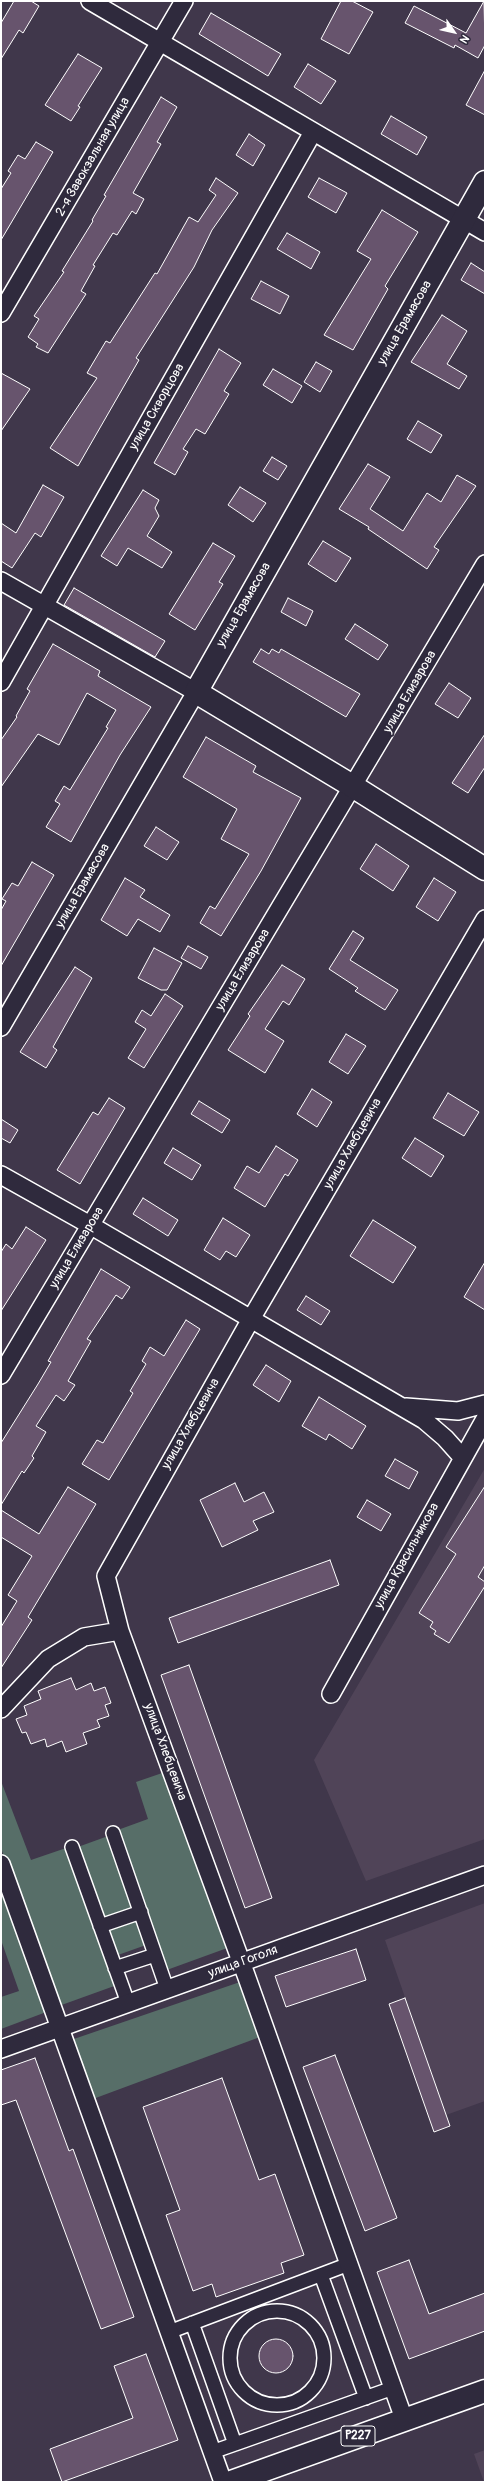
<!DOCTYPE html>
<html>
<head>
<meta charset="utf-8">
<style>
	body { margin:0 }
	#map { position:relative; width:486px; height:2483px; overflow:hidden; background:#40374b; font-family:Pangolin,sans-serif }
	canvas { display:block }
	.frame { position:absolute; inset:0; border:2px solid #fff; pointer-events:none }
	.north { position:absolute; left:434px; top:12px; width:40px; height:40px; -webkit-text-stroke:3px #2f2a3d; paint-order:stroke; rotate:124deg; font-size:11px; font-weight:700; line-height:16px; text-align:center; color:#fff }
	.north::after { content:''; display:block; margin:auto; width:14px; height:18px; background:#fff; clip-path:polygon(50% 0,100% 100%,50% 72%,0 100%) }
</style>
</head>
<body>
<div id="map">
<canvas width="486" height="2483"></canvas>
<div class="frame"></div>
<div class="north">N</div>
</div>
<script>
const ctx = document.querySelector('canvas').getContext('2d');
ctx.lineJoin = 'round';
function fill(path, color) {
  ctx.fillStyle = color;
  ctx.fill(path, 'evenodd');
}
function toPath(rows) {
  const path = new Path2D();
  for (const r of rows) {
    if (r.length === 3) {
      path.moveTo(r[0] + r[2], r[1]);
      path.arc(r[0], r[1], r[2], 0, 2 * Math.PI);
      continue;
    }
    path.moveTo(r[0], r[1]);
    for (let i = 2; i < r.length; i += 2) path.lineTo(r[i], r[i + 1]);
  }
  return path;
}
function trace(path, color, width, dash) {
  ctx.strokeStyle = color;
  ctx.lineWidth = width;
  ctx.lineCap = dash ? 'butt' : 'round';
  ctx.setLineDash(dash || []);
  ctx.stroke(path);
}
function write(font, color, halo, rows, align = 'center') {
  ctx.font = font + ' Pangolin,sans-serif';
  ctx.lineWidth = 4;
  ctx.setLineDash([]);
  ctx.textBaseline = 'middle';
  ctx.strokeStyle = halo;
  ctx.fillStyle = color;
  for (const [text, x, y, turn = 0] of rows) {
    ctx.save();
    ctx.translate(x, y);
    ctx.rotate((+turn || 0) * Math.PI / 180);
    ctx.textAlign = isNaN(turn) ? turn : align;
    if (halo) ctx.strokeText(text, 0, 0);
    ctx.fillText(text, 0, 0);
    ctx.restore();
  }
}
fill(toPath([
	[485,1468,485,1839,366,1881,314,1760],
	[485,1903,485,2101,446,2115,385,1940],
	[485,2450,485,2482,484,2482,474,2454]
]), '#504458');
fill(toPath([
	[168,1771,230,1947,164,1971,115,1831,148,1819,136,1782],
	[1,1781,31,1860,69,1847,117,1985,56,2007,1,1848],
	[111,1835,137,1909,101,1922,75,1848],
	[1,1872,49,2011,1,2029,1,1997,19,1991,1,1940],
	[136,1917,146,1945,118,1955,108,1927],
	[240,1982,260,2037,93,2099,71,2040]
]), '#576e68');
const building = toPath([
	[14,1,31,1,39,6,23,33,19,30,1,59,1,23,14,1],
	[341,1,352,1,373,12,349,54,321,39,341,1],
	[484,1,485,45,478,58,455,45,454,48,405,23,414,6,466,33,484,1],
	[211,13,281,54,268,76,199,34,211,13],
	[78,54,102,68,78,106,80,107,71,121,45,105,78,54],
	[308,64,336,81,321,104,294,87,308,64],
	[485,70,485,115,466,105,485,70],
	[161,97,177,107,157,142,161,144,133,193,144,199,136,214,132,211,117,235,113,233,93,265,95,266,81,291,86,294,48,353,36,347,38,344,28,337,39,319,34,316,64,272,62,271,93,221,92,220,106,196,104,195,161,97],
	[391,116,427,137,417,155,381,134,391,116],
	[249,134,265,145,253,166,236,155,249,134],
	[36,142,53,152,1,240,1,189,11,173,8,171,18,155,25,159,36,142],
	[216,178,238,193,212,230,194,267,136,358,139,360,78,466,50,448,97,378,87,373,106,341,110,343,155,273,157,274,189,217,198,222,216,195,209,190,216,178],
	[319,178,347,193,336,213,308,197,319,178],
	[382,210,418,232,385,286,388,289,353,350,324,335,371,259,357,251,382,210],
	[287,233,320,252,311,269,277,249,287,233],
	[471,263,485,272,485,294,461,280,471,263],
	[261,281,289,296,280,314,251,299,261,281],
	[442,315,467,331,447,364,467,376,459,389,411,362,442,315],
	[219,349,241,363,224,391,229,394,205,434,196,429,183,449,188,452,175,475,154,463,219,349],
	[316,362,332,371,320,392,304,382,316,362],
	[273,369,302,386,292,403,263,385,273,369],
	[1,373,30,389,1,431,1,373],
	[418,421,442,435,431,453,407,439,418,421],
	[272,457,287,466,278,480,263,471,272,457],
	[368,464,390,477,370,509,403,531,427,493,441,502,457,475,476,486,434,547,439,550,427,569,368,529,369,527,339,509,368,464],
	[43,485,64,497,41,537,35,533,12,568,1,561,1,523,16,533,43,485],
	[240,487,266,503,253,522,228,505,240,487],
	[143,490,159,500,155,508,159,516,147,536,172,552,162,568,128,548,117,566,101,556,143,490],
	[323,541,351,558,336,582,308,564,323,541],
	[213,543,235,556,219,582,223,584,195,630,169,614,213,543],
	[74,588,165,641,155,657,64,605,74,588],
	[288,598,313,611,306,626,281,612,288,598],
	[355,624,388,645,378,660,345,639,355,624],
	[53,644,100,671,98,676,151,707,120,755,71,842,46,827,60,804,55,801,64,786,70,790,108,728,106,727,116,710,87,693,59,745,38,734,1,787,1,740,17,717,16,716,30,691,27,689,53,644],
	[261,649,269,654,272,649,279,653,281,649,360,694,346,717,253,662,261,649],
	[449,683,471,698,458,718,435,704,449,683],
	[485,734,485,767,468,793,452,783,485,734],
	[206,737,256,766,253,772,301,798,261,871,221,936,200,923,210,906,215,909,249,854,221,839,237,809,183,777,206,737],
	[156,827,179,842,167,860,144,846,156,827],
	[376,844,409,866,393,891,360,869,376,844],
	[32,862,54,875,1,966,1,910,6,901,2,899,12,883,18,886,32,862],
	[125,878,145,890,140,897,170,915,160,932,138,919,127,936,101,920,125,878],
	[434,878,456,892,438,921,416,907,434,878],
	[353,931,364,938,350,960,398,990,385,1010,355,991,358,988,329,969,353,931],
	[188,946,208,957,201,969,181,958,188,946],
	[154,948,182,963,167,990,161,990,138,978,154,948],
	[282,965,305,979,289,1005,283,1001,265,1029,284,1041,265,1073,228,1050,250,1016,248,1014,282,965],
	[75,967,92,978,53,1047,57,1050,46,1068,20,1052,75,967],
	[165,994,183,1006,144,1068,128,1058,146,1029,135,1022,142,1010,151,1016,165,994],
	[346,1034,366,1046,348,1074,329,1062,346,1034],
	[312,1089,332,1102,317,1127,297,1114,312,1089],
	[448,1093,479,1112,464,1136,433,1118,448,1093],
	[109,1098,125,1108,80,1184,57,1170,93,1112,98,1115,109,1098],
	[199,1101,230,1120,222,1133,191,1114,199,1101],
	[1,1119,18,1130,10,1143,1,1138,1,1119],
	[415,1138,444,1156,431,1177,402,1158,415,1138],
	[276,1146,298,1160,288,1176,285,1174,265,1207,234,1188,247,1166,259,1173,276,1146],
	[173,1148,201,1165,192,1180,164,1163,173,1148],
	[143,1198,178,1220,168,1236,133,1214,143,1198],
	[223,1218,250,1235,236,1257,226,1251,220,1260,204,1250,223,1218],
	[373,1220,416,1247,393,1283,350,1256,373,1220],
	[26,1227,46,1240,1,1311,1,1252,6,1244,12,1249,26,1227],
	[485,1262,485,1310,464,1297,485,1262],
	[101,1269,130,1287,122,1299,116,1295,87,1339,91,1341,68,1381,75,1385,64,1401,56,1395,36,1426,46,1432,32,1456,34,1458,24,1473,22,1471,1,1505,1,1443,38,1384,51,1362,48,1361,101,1269],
	[306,1296,330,1311,321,1325,297,1310,306,1296],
	[186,1320,200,1329,109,1480,82,1464,97,1440,103,1443,133,1393,130,1391,146,1364,142,1361,150,1347,164,1356,186,1320],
	[266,1365,291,1381,279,1402,253,1385,266,1365],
	[319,1397,366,1426,352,1449,329,1434,326,1440,302,1426,319,1397],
	[395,1459,418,1472,409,1489,385,1476,395,1459],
	[235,1483,244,1502,264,1492,274,1512,253,1521,258,1530,222,1547,200,1500,235,1483],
	[485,1486,485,1565,478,1577,485,1582,485,1586,449,1643,434,1634,436,1631,430,1627,433,1622,419,1613,456,1554,446,1547,485,1486],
	[68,1487,96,1504,28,1617,32,1620,1,1668,1,1627,17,1601,8,1595,32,1556,1,1537,1,1510,39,1534,68,1487],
	[367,1500,391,1514,381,1531,357,1517,367,1500],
	[330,1560,339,1585,178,1643,169,1618,330,1560],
	[189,1665,272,1898,245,1908,161,1675,189,1665],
	[71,1678,76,1690,91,1683,94,1691,105,1687,111,1703,105,1705,109,1716,97,1720,100,1727,83,1733,87,1744,66,1752,62,1741,47,1747,45,1739,31,1744,26,1732,22,1733,16,1719,27,1715,24,1706,41,1699,38,1691,71,1678],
	[356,1949,366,1980,286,2007,275,1976,356,1949],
	[405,1998,450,2126,434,2132,389,2004,405,1998],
	[335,2055,397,2218,365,2231,303,2067,335,2055],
	[35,2058,69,2151,73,2149,134,2317,101,2329,16,2100,1,2105,1,2070,35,2058],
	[222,2078,259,2180,275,2174,304,2255,281,2263,284,2273,216,2297,212,2284,193,2291,166,2215,180,2210,143,2107,222,2078],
	[409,2260,429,2314,485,2293,485,2331,409,2359,377,2272,409,2260],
	[276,2356,17],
	[146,2354,178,2440,62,2482,50,2449,133,2418,114,2366,146,2354]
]);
fill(building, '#67546d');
trace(building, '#fff', 1);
const pedestrian = toPath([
	[113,1833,167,1989],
	[72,1847,128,2003],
	[100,1926,141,1912],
	[115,1968,155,1955],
	[321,2275,366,2398],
	[277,2358,47],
	[192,2323,235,2444,393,2388],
	[169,2332,349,2264],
	[212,2452,235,2444]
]);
const minor = toPath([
	[90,1,485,232],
	[1,313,184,1],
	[1,581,196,692,1,1027],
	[1,682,313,132],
	[1,1175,90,1225,424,1420,445,1438,462,1457],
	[1,1375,485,564],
	[406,1407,458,1411,485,1404],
	[331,1694,485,1419],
	[1,1709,48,1659,84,1637,120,1631],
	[1,1864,223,2482],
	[1,2049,485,1875],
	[404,2419,246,1975,120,1631,106,1576,251,1319,485,919]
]);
const primary = toPath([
	[485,182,196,692,354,787,485,869],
	[231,2482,485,2391]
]);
trace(pedestrian, '#fff', 16);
trace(minor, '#fff', 20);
trace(primary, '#fff', 25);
trace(pedestrian, '#2f2a3d', 13);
trace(minor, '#2f2a3d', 17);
trace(primary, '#2f2a3d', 22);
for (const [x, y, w] of [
	[358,2436,34]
]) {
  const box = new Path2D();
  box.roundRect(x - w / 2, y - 10, w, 20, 3);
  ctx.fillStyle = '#2f2a3d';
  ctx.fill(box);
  trace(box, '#fff', 1);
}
write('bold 12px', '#fff', null, [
	["Р227",358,2436]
]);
write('13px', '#fff', '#2f2a3d', [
	["2-я Завокзальная улица",93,157,-60],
	["улица Ерамасова",405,323,-60],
	["улица Скворцова",157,407,-60],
	["улица Ерамасова",244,605,-60],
	["улица Елизарова",410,692,-60],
	["улица Ерамасова",83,886,-60],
	["улица Елизарова",243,970,-59],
	["улица Хлебцевича",353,1144,-60],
	["улица Елизарова",77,1248,-59],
	["улица Хлебцевича",191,1424,-60],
	["улица Красильникова",407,1556,-61],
	["улица Хлебцевича",165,1752,70],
	["улица Гоголя",243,1962,-20]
]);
</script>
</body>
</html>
